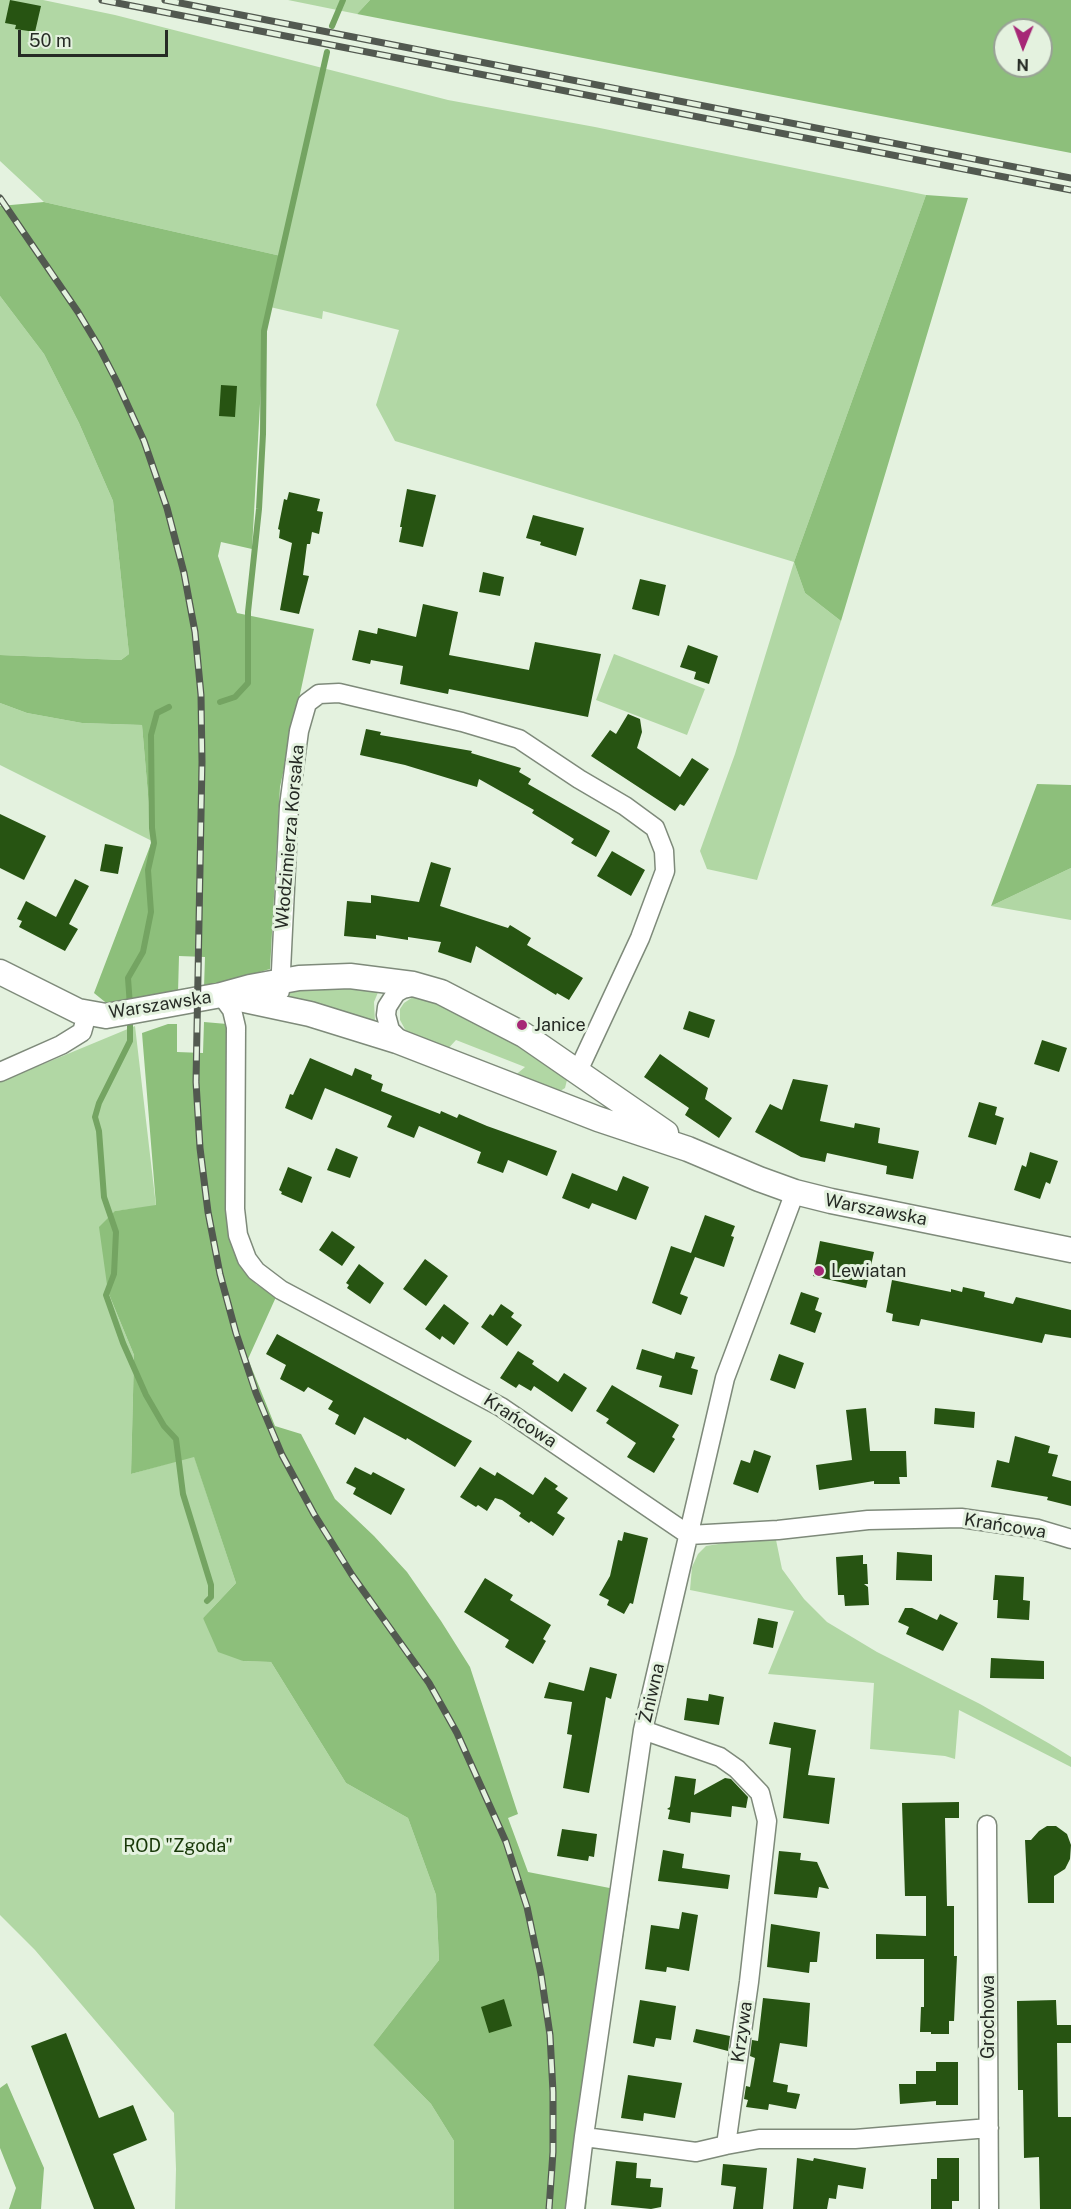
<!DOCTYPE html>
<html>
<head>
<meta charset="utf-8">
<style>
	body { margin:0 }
	#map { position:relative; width:1071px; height:2209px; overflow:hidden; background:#e4f2df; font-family:"Public Sans",sans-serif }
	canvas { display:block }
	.north { position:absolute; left:993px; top:18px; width:60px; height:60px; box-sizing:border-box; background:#e4f2df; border:2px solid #98a295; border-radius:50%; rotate:181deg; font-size:16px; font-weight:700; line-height:24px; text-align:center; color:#262b25 }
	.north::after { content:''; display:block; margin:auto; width:21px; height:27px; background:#a62776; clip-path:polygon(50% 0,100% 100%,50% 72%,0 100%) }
	.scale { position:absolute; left:18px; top:30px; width:150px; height:27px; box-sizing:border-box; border:3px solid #262b25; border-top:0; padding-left:8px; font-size:18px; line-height:21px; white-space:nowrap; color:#262b25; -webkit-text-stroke:4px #e4f2df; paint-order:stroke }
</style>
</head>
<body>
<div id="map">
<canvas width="1071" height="2209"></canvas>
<div class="north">N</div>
<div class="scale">50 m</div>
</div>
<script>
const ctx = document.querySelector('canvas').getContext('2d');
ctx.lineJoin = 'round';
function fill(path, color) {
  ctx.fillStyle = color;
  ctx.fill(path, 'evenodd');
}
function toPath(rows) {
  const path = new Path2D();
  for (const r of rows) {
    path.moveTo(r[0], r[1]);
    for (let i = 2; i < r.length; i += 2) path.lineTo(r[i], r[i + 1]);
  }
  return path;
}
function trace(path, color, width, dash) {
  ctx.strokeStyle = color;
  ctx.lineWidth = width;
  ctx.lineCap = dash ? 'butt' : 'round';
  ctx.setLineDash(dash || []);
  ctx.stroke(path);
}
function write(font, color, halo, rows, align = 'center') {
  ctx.font = font + ' "Public Sans",sans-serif';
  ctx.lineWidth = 6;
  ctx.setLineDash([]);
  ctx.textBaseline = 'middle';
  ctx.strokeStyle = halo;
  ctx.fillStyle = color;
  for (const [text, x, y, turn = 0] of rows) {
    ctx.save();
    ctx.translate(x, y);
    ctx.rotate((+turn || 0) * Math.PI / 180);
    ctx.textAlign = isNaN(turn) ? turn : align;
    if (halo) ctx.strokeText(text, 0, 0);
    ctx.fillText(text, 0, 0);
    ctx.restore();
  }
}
fill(toPath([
	[0,0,43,0,115,15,448,100,595,127,926,195,794,562,805,593,841,621,757,880,707,869,700,851,735,754,794,562,395,441,376,405,399,330,323,311,322,319,270,307,281,256,44,202,0,161],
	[288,0,370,0,357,14],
	[0,296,44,354,79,423,113,501,129,654,121,660,0,655],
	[614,654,705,689,687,735,596,700],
	[0,703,27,713,82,723,142,725,152,841,0,765],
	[1071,868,1071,920,991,906],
	[352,988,379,990,374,1002,375,1022,287,997,286,992,288,989],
	[413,997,461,1011,564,1073,567,1080,565,1088,557,1093,512,1078,525,1067,456,1040,445,1052,407,1033,400,1020,400,1009,404,1003],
	[135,1026,156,1206,115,1211,108,1292,134,1355,131,1474,194,1456,236,1583,203,1618,243,1661,271,1662,346,1783,408,1818,436,1895,439,1960,373,2045,431,2104,454,2141,530,2209,175,2209,176,2169,174,2113,35,1950,0,1915,0,1082],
	[775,1535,782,1569,804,1599,827,1622,877,1652,980,1704,1050,1744,1071,1757,1071,1767,959,1710,955,1759,945,1756,870,1749,874,1683,768,1674,794,1611,690,1590,692,1567,698,1554,706,1546]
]), '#b1d7a4');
fill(toPath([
	[370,0,1071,0,1071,153,357,14],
	[1005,30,1041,30,1041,66,1005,66],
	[926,195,968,198,841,621,805,593,794,562],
	[44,202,281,256,264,331,252,549,221,542,218,556,237,613,314,629,280,787,270,969,204,988,205,957,179,956,178,993,110,1006,94,993,152,841,142,725,82,723,27,713,0,703,0,655,121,660,129,654,113,501,79,423,44,354,0,296,0,206],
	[1037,784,1071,785,1071,868,991,906],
	[204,1022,227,1024,229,1210,240,1262,256,1284,276,1297,248,1359,275,1426,301,1434,335,1499,374,1536,407,1572,441,1621,470,1667,518,1814,508,1818,528,1872,630,1892,593,2134,586,2209,454,2209,454,2141,431,2104,373,2045,439,1960,436,1895,408,1818,346,1783,271,1662,243,1661,218,1652,203,1618,236,1583,194,1457,131,1474,134,1355,108,1292,99,1227,115,1211,156,1205,142,1033,168,1024,177,1024,177,1052,203,1053],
	[7,2083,44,2168,41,2209,9,2209,16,2188,0,2148,0,2088]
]), '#8dbf7b');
trace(toPath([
	[332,26,343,0],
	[220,702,235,697,248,683,248,612,259,509,263,434,264,331,327,52],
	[130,1006,128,978,143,952,151,912,148,870,154,843,152,828,151,735,157,713,169,707],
	[130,1017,130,1041,99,1103,95,1117,99,1131,104,1197,116,1232,114,1274,106,1295,123,1343,146,1395,164,1426,176,1439,183,1494,211,1585,211,1597,207,1601]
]), '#74a462', 6);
fill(toPath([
	[10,0,41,6,35,32,15,29,16,25,5,23],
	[221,385,237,386,235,417,219,416],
	[407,489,436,495,423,547,399,542,402,527,400,527],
	[289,492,320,499,317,511,323,512,319,534,312,532,310,544,307,544,303,575,309,576,299,614,280,610,292,543,279,538,280,530,278,529,284,499,287,500],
	[533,515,584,528,576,556,540,545,541,542,526,538],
	[483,572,504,577,500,596,479,592],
	[640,579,666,585,659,616,632,609],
	[423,604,458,612,449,655,529,670,535,642,601,654,588,717,449,689,448,694,400,684,403,666,371,660,370,664,352,660,359,630,377,634,378,628,416,637],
	[688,645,718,656,709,684,694,679,696,672,680,667],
	[628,714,640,719,642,732,637,748,646,754,680,777,692,758,709,769,684,806,680,804,675,811,591,756,610,730,616,734],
	[366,729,381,732,380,735,472,751,471,753,521,768,519,772,531,779,528,784,610,831,596,857,571,843,574,839,532,813,534,810,479,779,477,787,405,765,360,755],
	[0,814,46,836,24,880,0,868],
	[105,844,123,847,118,874,100,871],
	[612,851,645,870,631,896,597,876],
	[431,862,451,868,440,906,508,928,510,925,531,938,527,945,583,978,569,1000,557,993,556,995,476,946,471,963,438,952,441,942,408,937,408,940,376,935,376,939,344,936,347,901,371,903,371,895,419,902],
	[75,879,89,886,69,924,78,929,65,951,19,927,22,921,17,919,26,901,56,917],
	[689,1011,715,1020,709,1038,683,1029],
	[1042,1040,1067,1048,1059,1072,1034,1064],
	[660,1054,708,1088,705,1099,732,1118,719,1138,685,1115,689,1108,644,1077],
	[310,1058,352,1076,355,1068,372,1075,371,1079,383,1084,381,1091,440,1114,441,1111,457,1118,459,1114,487,1126,557,1151,547,1176,508,1160,503,1173,477,1163,481,1152,419,1126,414,1138,387,1127,392,1116,325,1088,312,1120,285,1108,290,1094,293,1095],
	[793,1079,828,1085,820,1121,854,1128,855,1123,880,1128,878,1143,919,1151,913,1179,886,1174,887,1166,827,1153,825,1162,801,1157,755,1132,770,1104,782,1110],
	[979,1102,997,1107,995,1115,1004,1118,996,1145,968,1137],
	[336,1148,358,1157,350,1178,327,1170],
	[1030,1152,1058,1161,1050,1184,1046,1182,1040,1199,1014,1190,1022,1165,1026,1167],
	[288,1167,312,1177,302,1203,281,1194,282,1192,279,1190],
	[572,1173,617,1191,623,1176,649,1187,636,1220,592,1203,589,1209,562,1198],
	[705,1215,735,1226,731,1236,734,1237,724,1267,695,1257,680,1294,688,1297,681,1315,652,1303,671,1246,691,1253],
	[332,1231,355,1247,342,1266,319,1250],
	[820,1241,874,1252,866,1288,813,1276],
	[425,1259,448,1276,426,1306,403,1289],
	[359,1264,384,1283,370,1304,347,1288,349,1285,346,1283],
	[892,1280,951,1292,951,1289,962,1292,963,1287,985,1292,984,1297,1013,1304,1016,1297,1071,1310,1071,1338,1045,1334,1042,1343,921,1319,919,1326,892,1321,893,1314,886,1312],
	[801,1292,819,1298,815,1310,822,1313,815,1333,790,1324],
	[444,1304,469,1323,454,1345,442,1336,440,1340,425,1329],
	[501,1304,514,1313,511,1317,522,1325,507,1346,481,1327,490,1314,493,1316],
	[277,1334,472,1441,455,1467,407,1438,406,1440,364,1417,355,1435,335,1424,339,1415,328,1409,333,1401,308,1387,304,1392,280,1379,286,1365,266,1354],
	[642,1349,674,1359,676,1352,695,1357,691,1368,698,1370,692,1395,659,1387,662,1376,636,1369],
	[518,1351,534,1361,532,1364,558,1382,564,1373,587,1388,572,1412,534,1386,531,1391,519,1384,516,1388,500,1378],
	[779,1354,804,1363,795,1389,770,1380],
	[612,1385,679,1425,672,1437,675,1439,654,1473,627,1457,636,1443,606,1423,609,1419,596,1411],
	[866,1408,870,1451,906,1451,907,1477,899,1477,900,1484,874,1484,874,1481,819,1490,816,1465,852,1460,846,1410],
	[935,1408,975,1412,974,1428,934,1424],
	[1015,1436,1050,1446,1048,1453,1058,1455,1052,1476,1071,1481,1071,1506,1047,1500,1048,1497,991,1487,997,1460,1009,1463],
	[754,1450,771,1456,758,1493,733,1484,741,1460,750,1463],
	[355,1467,371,1475,373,1472,405,1489,391,1515,353,1494,356,1488,346,1483],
	[480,1467,495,1476,497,1472,533,1495,545,1477,558,1486,555,1489,568,1498,557,1513,565,1518,553,1536,531,1521,529,1523,519,1516,521,1513,502,1500,495,1498,487,1511,478,1505,476,1507,460,1497],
	[624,1532,648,1538,633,1604,630,1603,624,1614,607,1605,609,1600,599,1595,610,1576,618,1540,622,1541],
	[897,1552,932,1555,932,1581,896,1580],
	[863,1555,863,1564,867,1564,868,1584,864,1584,868,1587,869,1605,845,1606,844,1595,838,1595,836,1557],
	[995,1575,1024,1577,1023,1600,1030,1601,1029,1620,997,1618,998,1600,993,1600],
	[485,1578,513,1595,510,1600,551,1625,543,1639,546,1641,533,1664,505,1647,509,1640,464,1612],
	[905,1608,912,1608,937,1620,940,1614,958,1623,943,1651,906,1634,909,1627,898,1622],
	[758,1618,778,1622,773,1648,753,1644],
	[991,1658,1044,1661,1044,1679,990,1678],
	[590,1667,617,1674,611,1699,606,1697,589,1793,563,1788,572,1735,567,1734,572,1702,544,1698,549,1682,584,1691],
	[709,1694,724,1697,719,1725,684,1720,687,1698,708,1701],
	[774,1722,816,1730,808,1775,835,1778,829,1824,783,1818,791,1748,769,1744],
	[675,1776,696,1779,694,1795,725,1778,731,1779,748,1797,746,1808,732,1806,731,1817,691,1812,690,1823,668,1819,670,1810,667,1809,670,1807],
	[959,1802,959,1818,945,1818,947,1906,954,1906,954,1956,957,1956,954,2021,949,2021,949,2034,931,2034,931,2032,920,2032,921,2007,924,2007,924,1959,876,1959,876,1934,926,1936,926,1896,905,1896,902,1803],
	[1047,1826,1056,1826,1067,1834,1071,1845,1070,1859,1065,1869,1054,1876,1054,1903,1028,1903,1025,1840,1031,1840,1039,1831],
	[562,1829,597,1834,594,1857,589,1856,588,1861,557,1856],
	[663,1850,684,1854,682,1868,730,1875,728,1889,658,1881],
	[779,1851,801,1853,800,1860,817,1862,829,1889,819,1887,817,1898,774,1894],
	[682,1912,698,1915,689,1971,667,1967,666,1972,645,1969,651,1925,679,1929],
	[771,1924,820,1932,817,1962,810,1962,809,1973,767,1967],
	[763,1998,810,2003,807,2047,780,2043,773,2082,788,2085,787,2092,800,2094,796,2109,769,2104,768,2110,746,2107,748,2100,744,2099,746,2086,750,2087,755,2058,750,2056,752,2040,758,2041],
	[504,1999,512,2026,489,2033,481,2007],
	[640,2000,676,2006,671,2040,656,2038,654,2047,633,2043],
	[1056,2000,1057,2025,1071,2025,1071,2043,1057,2043,1058,2117,1071,2117,1071,2209,1040,2209,1039,2157,1024,2158,1023,2090,1018,2090,1017,2001],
	[696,2029,730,2036,728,2051,693,2042],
	[66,2033,99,2118,133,2105,147,2140,113,2154,135,2209,94,2209,31,2046],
	[936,2062,958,2062,958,2105,936,2105,936,2101,900,2104,899,2084,916,2084,916,2071,936,2071],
	[628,2075,682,2083,675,2118,644,2113,643,2121,621,2118],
	[797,2158,813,2161,814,2158,866,2168,863,2189,838,2185,836,2199,829,2198,827,2209,793,2209],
	[937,2158,959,2158,959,2201,952,2201,952,2209,931,2209,931,2179,937,2179],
	[616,2161,637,2163,636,2178,651,2179,650,2187,663,2188,661,2207,651,2209,611,2205],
	[723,2164,767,2168,763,2209,733,2209,736,2187,721,2185]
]), '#275412');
const minor = toPath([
	[280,991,289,806,299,731,307,703,319,694,339,693,462,722,519,739,579,779,625,806,655,828,664,851,665,871,640,938,578,1071],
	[221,995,232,1010,236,1027,235,1209,238,1235,247,1259,256,1271,281,1290,501,1407,689,1535,778,1530,868,1520,961,1518,1038,1529,1071,1539],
	[403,1043,390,1030,386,1015,387,1007,396,993,403,989,417,986],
	[0,1072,61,1045,82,1032,87,1014],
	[643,1730,720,1757,737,1769,760,1793,767,1821,749,1982,726,2145,759,2139,855,2139,989,2128],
	[987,1825,989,2209],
	[585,2137,696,2152,726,2145],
	[575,2209,584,2136,643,1730,725,1378,795,1192]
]);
const tertiary = toPath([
	[0,972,78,1011,106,1016,221,995,250,987,299,978,350,976,413,984,441,992,524,1035,666,1133],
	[221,995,310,1014,397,1041,598,1119,688,1149,759,1179,795,1192,831,1201,1071,1250]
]);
trace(minor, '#7e8a7a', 21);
trace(tertiary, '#7e8a7a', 27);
trace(minor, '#fff', 18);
trace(tertiary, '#fff', 24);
const rail = toPath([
	[102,0,1071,190],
	[165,0,1071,178],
	[0,198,78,312,99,347,117,382,144,441,167,508,184,573,195,632,201,695,202,762,196,1082,200,1148,208,1212,220,1274,236,1333,256,1393,282,1455,314,1514,352,1575,429,1683,457,1733,506,1842,527,1907,541,1974,550,2035,553,2092,553,2152,549,2209]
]);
trace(rail, '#525950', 7);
trace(rail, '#e4f2df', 4.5, [14]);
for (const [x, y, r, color] of [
	[522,1025,6,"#a62776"],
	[819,1271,6,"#a62776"]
]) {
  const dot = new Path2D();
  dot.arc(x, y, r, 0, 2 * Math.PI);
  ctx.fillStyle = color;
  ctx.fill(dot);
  trace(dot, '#e4f2df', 2);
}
write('18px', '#262b25', '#e4f2df', [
	["Włodzimierza Korsaka",290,837,-85],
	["Warszawska",160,1005,-9],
	["Warszawska",876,1210,11],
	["Krańcowa",520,1421,33],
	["Krańcowa",1005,1526,9],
	["Żniwna",652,1693,-77],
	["Grochowa",988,2017,-90],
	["Krzywa",742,2032,-82]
]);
write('18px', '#262b25', '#e4f2df', [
	["Janice",534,1025],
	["Lewiatan",831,1271]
], 'left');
write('18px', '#173707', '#e4f2df', [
	["ROD \"Zgoda\"",178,1846]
]);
</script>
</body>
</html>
